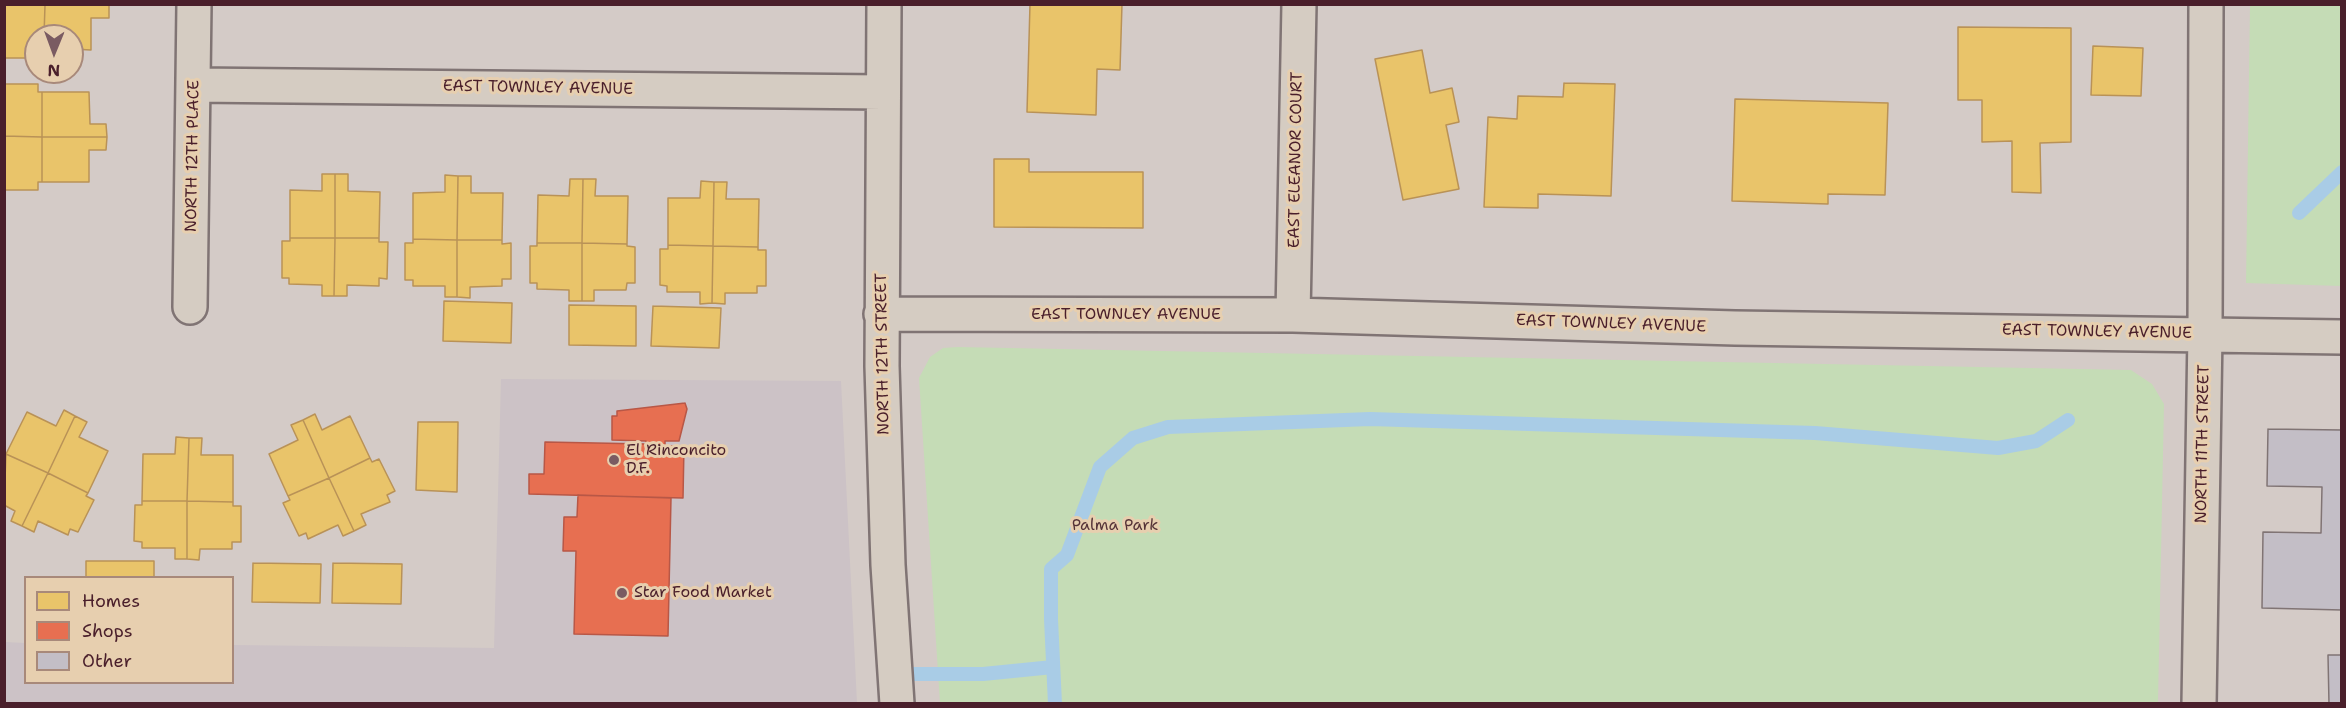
<!DOCTYPE html>
<html>
<head>
<meta charset="utf-8">
<style>
	body { margin:0 }
	#map { position:relative; width:2346px; height:708px; overflow:hidden; background:#d4cbc7; font-family:"Shantell Sans",sans-serif }
	canvas { display:block }
	.frame { position:absolute; inset:0; border:6px solid #4a1f2b; pointer-events:none }
	.legend { position:absolute; left:24px; top:576px; width:210px; height:108px; box-sizing:border-box; background:#e7cfaf; border:2px solid #a8897a; margin:0; padding:8px 10px; list-style:none; font-size:18px; color:#4a1f2b }
	.legend li { display:flex; align-items:center; gap:12px; height:30px }
	.legend b { width:30px; border:2px solid #a8897a }
	.north { position:absolute; left:24px; top:24px; width:60px; height:60px; box-sizing:border-box; background:#e7cfaf; border:2px solid #a8897a; border-radius:50%; rotate:181deg; font-size:16px; font-weight:700; line-height:24px; text-align:center; color:#4a1f2b }
	.north::after { content:''; display:block; margin:auto; width:21px; height:27px; background:#7a5b62; clip-path:polygon(50% 0,100% 100%,50% 72%,0 100%) }
</style>
</head>
<body>
<div id="map">
<canvas width="2346" height="708"></canvas>
<div class="frame"></div>
<ul class="legend">
<li><b style="height:16px;background:#e9c46a"></b>Homes</li>
<li><b style="height:16px;background:#e76f51"></b>Shops</li>
<li><b style="height:16px;background:#c3bec6"></b>Other</li>
</ul>
<div class="north">N</div>
</div>
<script>
const ctx = document.querySelector('canvas').getContext('2d');
ctx.lineJoin = 'round';
function fill(path, color) {
  ctx.fillStyle = color;
  ctx.fill(path, 'evenodd');
}
function toPath(rows) {
  const path = new Path2D();
  for (const r of rows) {
    path.moveTo(r[0], r[1]);
    for (let i = 2; i < r.length; i += 2) path.lineTo(r[i], r[i + 1]);
  }
  return path;
}
function trace(path, color, width, dash) {
  ctx.strokeStyle = color;
  ctx.lineWidth = width;
  ctx.lineCap = dash ? 'butt' : 'round';
  ctx.setLineDash(dash || []);
  ctx.stroke(path);
}
function write(font, color, halo, rows, align = 'center') {
  ctx.font = font + ' "Shantell Sans",sans-serif';
  ctx.lineWidth = 6;
  ctx.setLineDash([]);
  ctx.textBaseline = 'middle';
  ctx.strokeStyle = halo;
  ctx.fillStyle = color;
  for (const [text, x, y, turn = 0] of rows) {
    ctx.save();
    ctx.translate(x, y);
    ctx.rotate((+turn || 0) * Math.PI / 180);
    ctx.textAlign = isNaN(turn) ? turn : align;
    if (halo) ctx.strokeText(text, 0, 0);
    ctx.fillText(text, 0, 0);
    ctx.restore();
  }
}
fill(toPath([
	[501,379,841,381,857,703,5,704,5,642,25,643,26,682,232,682,233,645,494,648]
]), '#ccc2c6');
fill(toPath([
	[2250,5,2341,5,2341,286,2246,283],
	[958,347,2131,370,2152,384,2164,404,2158,703,940,703,919,378,930,357,943,348]
]), '#c5dcb6');
const homes = toPath([
	[1030,4,1122,4,1120,70,1097,69,1096,115,1027,112,1030,4],
	[4,5,45,5,44,36,36,36,36,58,4,58,4,5],
	[45,5,109,5,109,18,91,18,91,50,72,49,72,36,44,36,45,5],
	[1958,27,2071,28,2071,142,2040,143,2041,193,2012,192,2012,141,1982,142,1982,100,1958,100,1958,27],
	[2093,46,2143,48,2141,96,2091,95,2093,46],
	[1422,50,1430,93,1452,88,1459,122,1446,125,1459,189,1403,200,1375,59,1422,50],
	[1564,83,1615,84,1611,196,1538,194,1538,208,1484,207,1488,117,1517,119,1518,96,1563,97,1564,83],
	[4,84,38,84,38,92,42,92,42,137,4,136,4,84],
	[42,92,89,92,90,124,106,124,107,137,42,137,42,92],
	[1735,99,1888,103,1885,195,1828,194,1828,204,1732,201,1735,99],
	[4,136,42,137,42,182,38,182,38,190,4,190,4,136],
	[42,137,107,137,106,150,89,150,89,182,42,182,42,137],
	[994,159,1029,159,1029,172,1143,172,1143,228,994,227,994,159],
	[322,174,335,174,335,238,290,238,290,190,322,191,322,174],
	[335,174,348,174,348,191,380,192,379,238,335,238,335,174],
	[445,175,458,176,457,240,413,239,413,193,445,192,445,175],
	[458,176,471,176,471,193,503,193,502,240,457,240,458,176],
	[570,179,583,179,582,243,537,243,538,195,569,196,570,179],
	[583,179,596,179,595,196,628,196,627,244,582,243,583,179],
	[701,181,714,182,713,246,668,245,668,198,700,198,701,181],
	[714,182,727,182,726,199,759,199,758,247,713,246,714,182],
	[290,238,335,238,334,296,322,296,322,285,289,284,289,278,282,278,282,241,290,241,290,238],
	[335,238,379,238,379,242,388,242,387,279,379,278,379,286,347,285,347,296,334,296,335,238],
	[413,239,457,240,457,297,445,297,445,286,413,286,413,280,405,280,405,243,413,243,413,239],
	[457,240,502,240,502,244,511,243,511,279,502,279,502,286,470,287,470,298,457,297,457,240],
	[537,243,582,243,582,301,569,301,569,290,537,289,537,283,530,283,530,246,537,246,537,243],
	[582,243,627,244,627,246,635,247,635,283,627,283,626,290,594,290,594,301,582,301,582,243],
	[668,245,713,246,712,303,700,304,700,292,667,292,667,286,660,285,660,249,668,249,668,245],
	[713,246,758,247,758,250,766,250,766,286,757,286,757,293,725,293,725,304,712,303,713,246],
	[444,301,512,303,511,343,443,341,444,301],
	[569,305,636,306,636,346,569,345,569,305],
	[653,306,721,308,719,348,651,346,653,306],
	[64,410,75,416,48,473,6,454,27,412,56,426,64,410],
	[315,414,322,430,350,416,370,458,329,478,303,420,315,414],
	[75,416,87,422,79,437,108,451,88,493,48,473,75,416],
	[303,420,329,478,288,496,269,454,298,440,291,425,303,420],
	[418,422,458,422,457,492,416,490,418,422],
	[176,437,189,438,187,501,142,501,143,454,175,454,176,437],
	[189,438,202,438,201,455,233,455,233,502,187,501,189,438],
	[6,454,48,473,22,526,11,521,15,511,4,505,6,454],
	[370,458,372,462,379,459,395,491,387,495,390,502,361,514,366,525,354,531,329,478,370,458],
	[48,473,88,493,86,496,94,500,78,532,70,529,68,535,38,521,34,532,22,526,48,473],
	[329,478,354,531,343,536,338,525,308,539,306,533,299,536,283,503,290,500,288,496,329,478],
	[142,501,187,501,187,559,175,559,175,548,142,548,142,542,134,541,135,505,142,505,142,501],
	[187,501,233,502,233,506,241,506,241,542,232,542,232,549,200,549,199,560,187,559,187,501],
	[86,561,154,561,154,578,86,578,86,561],
	[253,563,321,564,320,603,252,602,253,563],
	[333,563,402,564,401,604,332,603,333,563]
]);
fill(homes, '#e9c46a');
trace(homes, '#b99257', 1.5);
const shops = toPath([
	[685,403,687,409,679,441,665,441,665,446,684,446,683,498,529,494,529,474,544,474,545,442,646,444,646,441,612,440,612,416,617,416,617,411,685,403],
	[578,495,671,498,668,636,574,634,576,551,563,551,564,517,577,517,578,495]
]);
fill(shops, '#e76f51');
trace(shops, '#b85746', 1.5);
trace(toPath([
	[2299,213,2342,172],
	[896,674,983,674,1053,667],
	[1055,704,1051,619,1051,569,1067,555,1100,467,1133,438,1168,427,1370,419,1815,433,1998,448,2036,441,2068,420]
]), '#a9cce6', 14);
const building = toPath([
	[2268,429,2342,430,2342,610,2262,608,2263,532,2321,533,2322,487,2267,486,2268,429],
	[2328,655,2342,655,2342,704,2329,704,2328,655]
]);
fill(building, '#c3bec6');
trace(building, '#807474', 1.5);
const minor = toPath([
	[884,4,882,366,888,565,897,704],
	[194,85,882,92],
	[190,307,194,4],
	[881,314,1293,315,1735,328,2342,337],
	[1293,315,1299,4],
	[2199,704,2205,333,2206,4]
]);
trace(minor, '#807474', 38);
trace(minor, '#d5ccc2', 33);
for (const [x, y, r, color] of [
	[614,460,6,"#7a5b62"],
	[622,593,6,"#7a5b62"]
]) {
  const dot = new Path2D();
  dot.arc(x, y, r, 0, 2 * Math.PI);
  ctx.fillStyle = color;
  ctx.fill(dot);
  trace(dot, '#e7cfaf', 2);
}
write('16px', '#4a1f2b', '#e7cfaf', [
	["EAST TOWNLEY AVENUE",538,88,1],
	["NORTH 12TH PLACE",193,156,-89],
	["EAST ELEANOR COURT",1296,160,-89],
	["EAST TOWNLEY AVENUE",1126,315],
	["EAST TOWNLEY AVENUE",1611,324,2],
	["EAST TOWNLEY AVENUE",2097,332,1],
	["NORTH 12TH STREET",883,354,-91],
	["NORTH 11TH STREET",2203,444,-89]
]);
write('16px', '#4a1f2b', '#e7cfaf', [
	["El Rinconcito",626,451],
	["D.F.",626,469],
	["Star Food Market",634,593]
], 'left');
write('16px', '#553338', '#e7cfaf', [
	["Palma Park",1115,526]
]);
</script>
</body>
</html>
